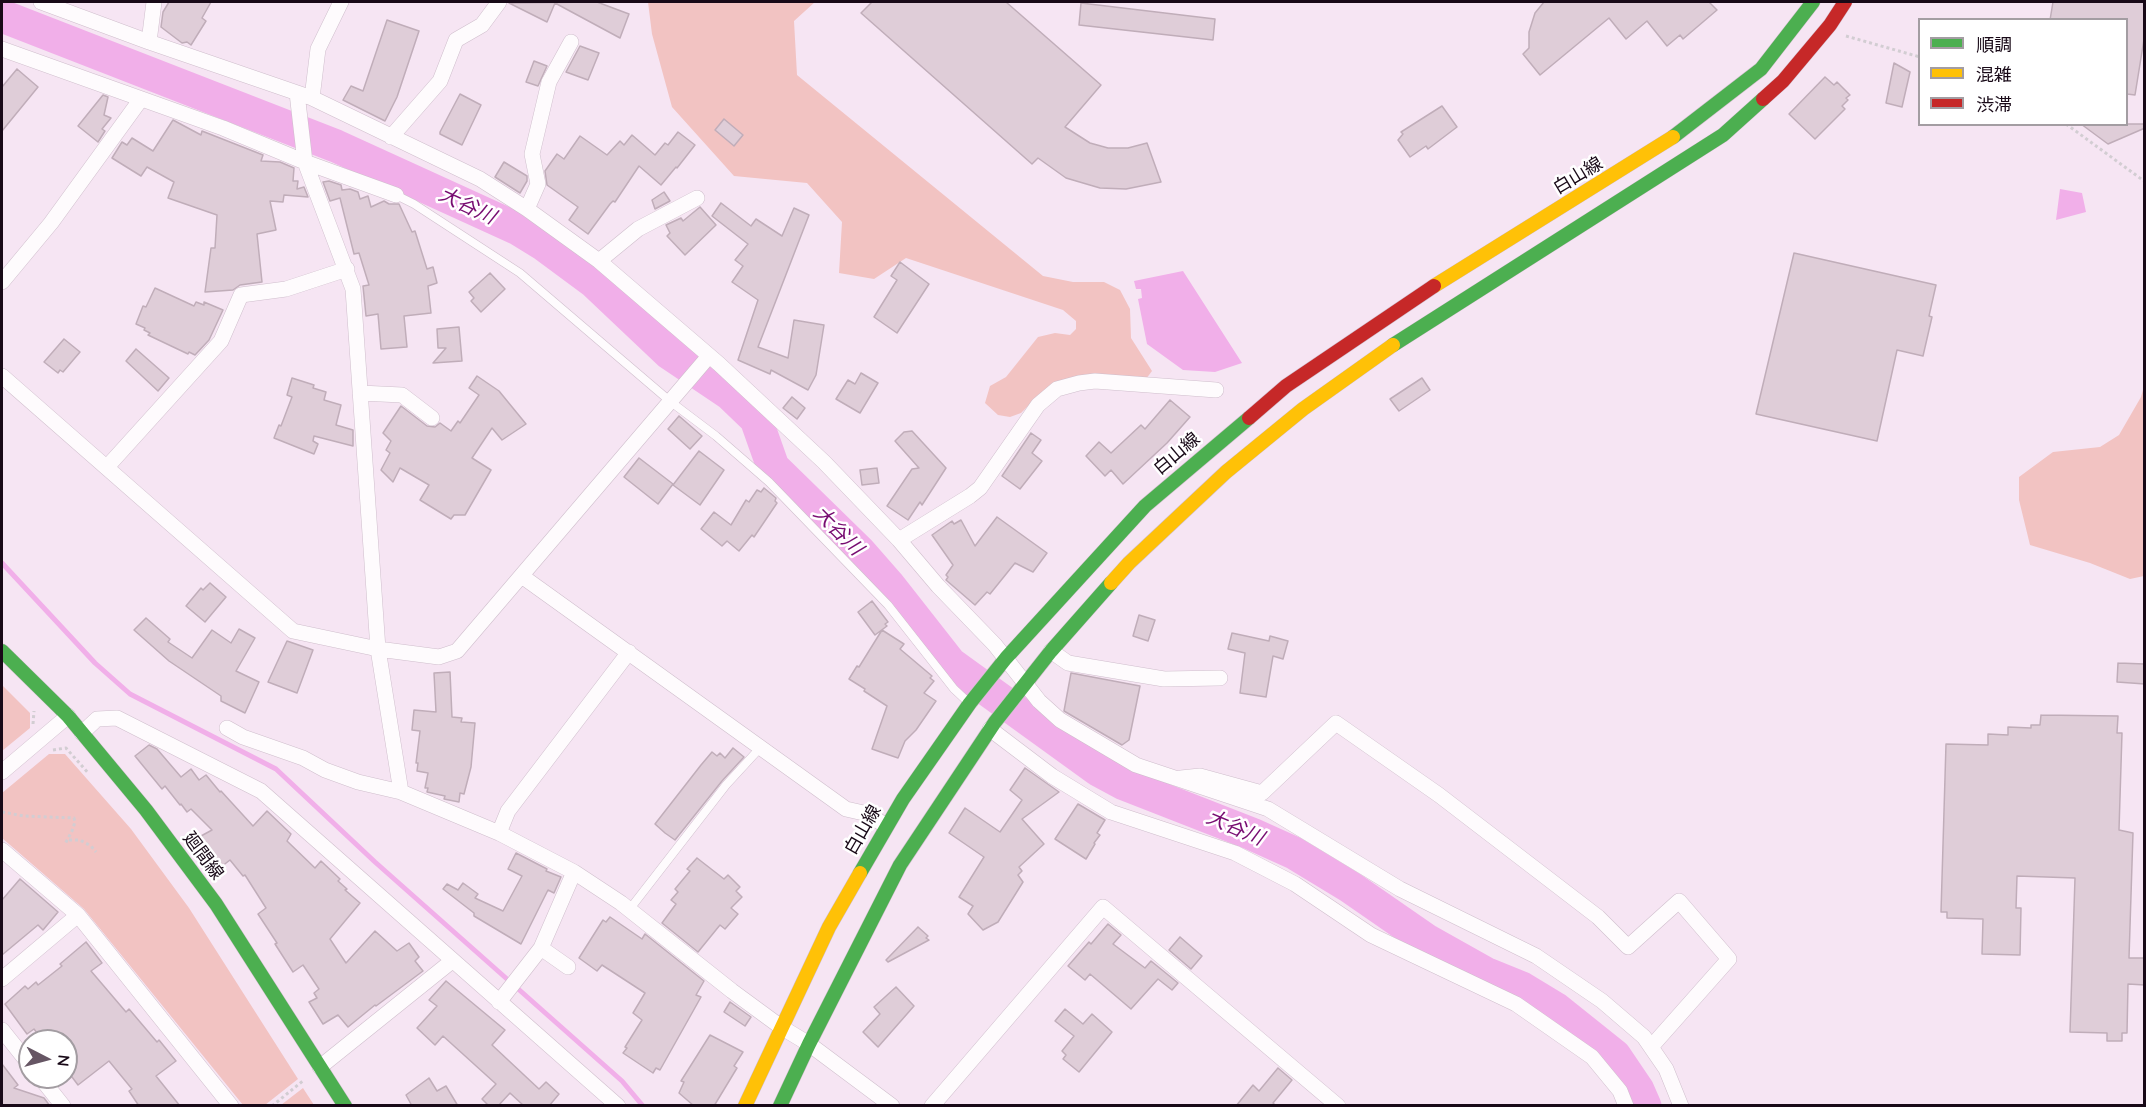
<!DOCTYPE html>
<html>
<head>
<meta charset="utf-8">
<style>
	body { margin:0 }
	#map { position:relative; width:2146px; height:1107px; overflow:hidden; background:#f6e5f3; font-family:Quicksand,"Noto Sans JP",sans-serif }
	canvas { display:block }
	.frame { position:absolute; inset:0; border:3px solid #180917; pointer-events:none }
	.legend { position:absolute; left:1918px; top:18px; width:210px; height:108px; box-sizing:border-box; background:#fff; border:2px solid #a39da2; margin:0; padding:8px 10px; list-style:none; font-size:18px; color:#180917 }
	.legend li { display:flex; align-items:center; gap:12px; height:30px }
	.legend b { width:30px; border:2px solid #a39da2 }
	.north { position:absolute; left:18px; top:1029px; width:60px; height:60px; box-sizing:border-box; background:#fff; border:2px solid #a39da2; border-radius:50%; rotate:96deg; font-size:16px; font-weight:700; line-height:24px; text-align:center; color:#180917 }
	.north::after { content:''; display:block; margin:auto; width:21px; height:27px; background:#665664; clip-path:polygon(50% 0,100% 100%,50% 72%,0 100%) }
</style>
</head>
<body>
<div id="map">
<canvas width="2146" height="1107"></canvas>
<div class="frame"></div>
<ul class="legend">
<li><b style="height:8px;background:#4caf50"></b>順調</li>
<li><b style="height:8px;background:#ffc107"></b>混雑</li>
<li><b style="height:8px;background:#c62828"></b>渋滞</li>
</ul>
<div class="north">N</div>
</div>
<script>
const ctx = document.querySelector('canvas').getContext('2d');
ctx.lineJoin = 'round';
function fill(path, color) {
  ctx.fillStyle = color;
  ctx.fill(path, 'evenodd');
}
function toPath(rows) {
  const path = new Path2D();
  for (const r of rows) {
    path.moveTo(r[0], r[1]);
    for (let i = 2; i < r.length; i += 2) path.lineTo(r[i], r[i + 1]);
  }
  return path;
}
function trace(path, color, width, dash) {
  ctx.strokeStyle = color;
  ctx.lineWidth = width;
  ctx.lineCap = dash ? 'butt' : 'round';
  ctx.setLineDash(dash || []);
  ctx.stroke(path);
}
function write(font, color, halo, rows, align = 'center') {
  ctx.font = font + ' Quicksand,"Noto Sans JP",sans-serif';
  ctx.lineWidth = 5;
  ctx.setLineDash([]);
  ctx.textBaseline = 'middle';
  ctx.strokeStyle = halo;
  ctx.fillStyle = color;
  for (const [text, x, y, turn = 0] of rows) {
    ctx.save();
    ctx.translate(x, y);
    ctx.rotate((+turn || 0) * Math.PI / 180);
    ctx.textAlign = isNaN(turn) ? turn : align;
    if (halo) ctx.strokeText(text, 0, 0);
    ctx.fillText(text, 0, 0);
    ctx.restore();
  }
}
fill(toPath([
	[648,2,815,2,794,21,797,75,1043,276,1073,282,1104,282,1120,290,1130,309,1131,338,1152,371,1146,379,1097,377,1033,401,1021,413,1010,417,998,415,985,403,990,386,1006,377,1038,337,1055,333,1070,335,1076,329,1076,321,1063,310,906,258,874,279,839,273,842,222,807,183,734,176,672,107,652,34],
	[2144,386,2144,576,2130,579,2090,563,2030,545,2019,500,2019,477,2053,452,2100,447,2119,435,2141,397],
	[2,685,30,713,30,728,2,751],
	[49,754,65,754,131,829,189,908,298,1079,265,1105,243,1105,84,909,2,838,2,793],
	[303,1088,314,1105,281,1105]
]), '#f2c3c2');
fill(toPath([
	[2060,189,2082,193,2086,212,2056,220],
	[1183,271,1242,363,1215,372,1183,370,1147,344,1138,299,1142,298,1141,289,1136,289,1134,281]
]), '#f1afe9');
trace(toPath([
	[2,563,95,663,130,694,276,769,375,862,622,1081,643,1106]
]), '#f1afe9', 5);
trace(toPath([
	[2,16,336,146,518,229,544,245,594,282,669,353,730,394,756,419,773,467,860,552,888,584,950,663,1098,770,1124,784,1252,834,1294,853,1350,887,1428,941,1485,973,1522,988,1555,1008,1615,1056,1638,1090,1645,1106]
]), '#f1afe9', 33);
const building = toPath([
	[169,2,211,2,202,18,206,21,191,45,187,42,182,43,161,27,163,12,169,2],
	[872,2,1006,2,1101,85,1065,127,1090,143,1108,148,1128,148,1147,143,1161,182,1126,189,1100,188,1066,178,1038,158,1032,164,861,13,872,2],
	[1544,2,1709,2,1717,10,1683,39,1680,35,1667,46,1647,21,1626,39,1609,18,1540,75,1523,54,1529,48,1529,32,1535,13,1544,2],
	[2053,2,2145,2,2145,33,2135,95,2127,94,2127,20,2050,20,2053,2],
	[509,3,597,2,629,14,620,38,555,3,547,22,509,3],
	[1081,3,1215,19,1213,40,1079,25,1081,3],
	[387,20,419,31,397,97,385,121,343,100,351,86,363,91,387,20],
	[580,46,599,53,588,80,566,72,580,46],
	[534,61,547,66,538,86,526,82,534,61],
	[1894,63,1910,72,1902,107,1886,103,1894,63],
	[17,69,38,87,2,131,2,87,17,69],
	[1825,77,1834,85,1837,82,1850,95,1846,98,1848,100,1842,106,1845,109,1815,139,1789,114,1825,77],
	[460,94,481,105,462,145,440,134,440,132,460,94],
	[103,95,108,97,104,115,111,118,102,129,105,131,98,142,78,126,103,95],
	[1442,106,1457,127,1428,149,1426,146,1410,157,1398,140,1403,134,1401,132,1442,106],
	[724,119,743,135,734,146,715,130,724,119],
	[173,120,201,135,202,131,263,155,261,161,280,162,294,168,293,181,298,181,297,189,304,187,308,197,284,195,283,202,270,201,276,230,257,234,262,282,240,285,233,290,205,292,211,248,215,248,217,215,168,198,174,182,147,167,141,176,112,158,122,142,127,145,132,138,153,151,173,120],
	[2081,124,2145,124,2145,128,2108,144,2081,124],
	[678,132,695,145,677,168,676,167,661,185,639,166,615,202,613,201,610,204,588,234,569,220,578,207,547,185,545,171,557,154,564,159,580,136,607,155,620,141,624,145,632,135,655,155,665,143,668,145,678,132],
	[504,162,527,176,527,181,520,193,495,177,504,162],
	[329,181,341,185,342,190,350,189,358,192,360,199,368,196,371,207,384,201,389,204,399,204,412,232,415,231,427,269,433,267,437,283,428,286,431,313,404,316,407,347,381,349,378,314,366,316,363,286,369,285,359,253,354,254,340,198,330,201,323,182,329,181],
	[664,192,670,201,655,209,652,200,664,192],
	[721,203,751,226,756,219,782,236,794,208,809,215,758,347,788,358,794,320,824,325,816,375,808,390,771,370,770,374,738,360,758,300,732,282,743,266,735,260,748,244,712,216,721,203],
	[700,207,716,225,685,255,667,236,670,233,666,225,681,218,683,221,700,207],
	[1794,253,1936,285,1929,316,1932,317,1923,356,1897,350,1877,441,1756,414,1794,253],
	[900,262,929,284,897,333,874,317,897,280,891,276,900,262],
	[490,273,505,289,481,312,471,301,474,298,469,292,490,273],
	[155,288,194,306,196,302,204,305,204,302,223,310,209,340,195,355,189,352,188,354,148,335,150,333,144,330,145,328,136,324,143,306,146,307,155,288],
	[459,327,462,361,433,363,446,348,438,348,437,329,459,327],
	[64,339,80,352,63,372,60,370,58,373,44,362,64,339],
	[136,349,169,378,158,391,126,361,136,349],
	[861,373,878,383,860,413,836,399,848,380,855,384,861,373],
	[477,376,499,391,526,424,502,440,492,428,472,458,491,470,465,515,454,515,451,519,420,500,429,485,400,468,393,482,381,470,390,453,386,450,391,441,383,433,401,406,427,426,435,427,440,423,451,431,458,421,460,423,479,395,469,388,477,376],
	[292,378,314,385,313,388,326,392,324,400,341,405,336,425,353,430,353,446,314,436,313,441,318,444,314,454,274,438,279,425,281,426,292,397,287,395,292,378],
	[1422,378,1430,390,1399,411,1390,399,1422,378],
	[792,397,805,408,797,419,783,408,792,397],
	[1170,400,1190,417,1167,443,1123,484,1111,470,1105,476,1086,456,1099,442,1111,453,1141,425,1145,429,1170,400],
	[679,416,702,436,690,449,668,429,679,416],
	[912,431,946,468,922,505,920,502,908,520,887,506,912,469,919,468,895,441,904,432,912,431],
	[1031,433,1041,440,1032,453,1042,461,1020,489,1002,476,1031,433],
	[699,451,724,470,700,505,673,485,699,451],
	[639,458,673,484,658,504,624,477,639,458],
	[877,468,879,483,862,485,860,470,877,468],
	[764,488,776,498,775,501,777,503,754,537,752,535,739,551,727,541,722,546,701,529,714,512,731,525,746,500,749,502,757,490,761,492,764,488],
	[997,517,1047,553,1033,572,1015,563,990,594,987,592,975,605,946,580,948,577,946,575,953,565,932,535,952,521,954,524,961,520,975,546,997,517],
	[210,583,226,597,205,622,186,606,201,588,203,590,210,583],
	[872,601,888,622,885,624,887,626,875,635,858,612,872,601],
	[1139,615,1155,620,1148,641,1133,636,1139,615],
	[146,618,170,639,168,642,192,658,212,630,231,643,239,629,255,638,236,671,259,682,245,713,221,701,221,696,169,661,134,630,146,618],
	[882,630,904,644,900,649,932,676,930,678,934,681,924,693,936,701,916,730,905,741,898,758,872,749,887,706,864,691,865,689,849,679,857,666,859,667,882,630],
	[1232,633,1269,641,1270,636,1288,641,1283,659,1273,656,1266,697,1240,693,1245,653,1228,649,1232,633],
	[287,641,313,650,297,693,268,682,287,641],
	[2118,663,2145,664,2145,684,2117,682,2118,663],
	[450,672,452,717,462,718,461,722,475,723,471,767,464,794,460,793,459,802,444,799,445,796,427,792,428,788,425,788,428,773,417,771,418,763,416,763,420,731,412,730,414,710,436,712,434,673,450,672],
	[1071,673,1140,686,1129,740,1122,745,1064,711,1071,673],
	[2041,715,2118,716,2117,733,2122,733,2119,830,2133,833,2129,958,2145,958,2145,985,2128,984,2127,1033,2122,1033,2122,1041,2107,1041,2107,1033,2070,1032,2075,878,2017,876,2016,908,2021,908,2020,955,1982,954,1983,919,1947,918,1947,912,1941,912,1946,744,1988,745,1988,734,2008,735,2008,727,2031,728,2031,725,2040,725,2041,715],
	[149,745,157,749,181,777,191,769,199,780,206,775,220,792,221,791,253,826,267,811,291,834,287,841,315,868,321,861,340,879,338,881,347,889,345,890,360,903,330,939,346,963,375,931,397,951,409,943,419,957,415,961,423,971,376,1006,375,1005,348,1027,338,1015,323,1024,309,1002,317,998,314,993,319,989,303,965,293,972,275,944,277,943,258,914,266,908,245,875,243,876,230,860,221,867,201,836,212,830,191,809,187,812,181,804,180,805,165,786,162,789,135,756,149,745],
	[733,748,744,757,722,781,675,840,665,833,655,824,701,765,712,752,717,756,720,753,725,758,733,748],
	[1025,768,1059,792,1022,819,1044,844,1019,867,1022,871,1018,875,1023,882,998,922,983,930,968,914,973,906,959,897,984,857,949,833,965,808,1000,832,1022,800,1010,790,1025,768],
	[1078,804,1105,820,1097,833,1100,835,1094,843,1095,844,1086,859,1055,839,1078,804],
	[516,853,547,869,546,871,561,877,554,893,548,890,521,944,474,916,474,913,443,889,447,884,458,890,463,883,478,894,475,898,503,911,522,876,508,869,516,853],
	[697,858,724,879,728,875,740,887,736,891,742,897,731,908,738,914,725,929,720,925,698,952,662,923,676,904,671,900,678,892,675,889,690,871,687,869,697,858],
	[20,879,58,912,43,930,38,925,2,955,2,900,20,879],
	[610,917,642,939,645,934,704,981,696,995,701,997,660,1070,656,1068,653,1073,623,1053,627,1048,625,1047,642,1020,633,1013,645,993,602,965,597,971,579,958,603,920,606,922,610,917],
	[1108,924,1121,935,1113,944,1145,968,1151,961,1178,983,1172,990,1158,979,1131,1009,1090,974,1085,980,1068,966,1089,942,1091,944,1108,924],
	[918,927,928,936,926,938,929,940,888,962,886,960,918,927],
	[1180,937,1202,956,1191,969,1169,950,1180,937],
	[86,942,102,963,91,971,126,1012,129,1009,157,1042,159,1040,176,1061,156,1076,180,1106,139,1106,129,1091,132,1089,109,1061,78,1085,66,1069,66,1041,43,1041,34,1029,27,1034,5,1004,25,986,28,989,36,982,38,985,62,966,60,964,86,942],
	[446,981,505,1030,492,1045,539,1089,546,1082,559,1094,549,1106,524,1106,510,1093,498,1106,489,1106,482,1099,496,1084,443,1036,435,1045,417,1028,437,1006,429,1000,446,981],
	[896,987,914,1006,878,1047,863,1032,880,1014,874,1007,896,987],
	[730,1002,751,1017,745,1026,724,1012,730,1002],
	[1065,1009,1083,1024,1092,1014,1112,1032,1079,1072,1063,1059,1066,1055,1062,1051,1074,1036,1055,1021,1065,1009],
	[710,1035,743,1052,734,1066,737,1068,714,1106,694,1106,679,1093,684,1082,681,1081,710,1035],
	[2,1064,18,1085,14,1088,44,1098,50,1106,2,1106,2,1064],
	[1278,1068,1292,1080,1273,1103,1276,1106,1236,1106,1253,1085,1259,1091,1278,1068],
	[429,1078,437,1091,446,1086,458,1106,412,1106,406,1095,429,1078]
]);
fill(building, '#dfcdd8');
trace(building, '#c0adb9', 1.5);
const lane = toPath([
	[396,195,414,204,520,273,671,402,716,436,769,482,888,605,954,689,968,702],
	[629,910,726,785,760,748]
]);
const street = toPath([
	[41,2,149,42,312,98,480,179,527,209,599,261,719,364,824,462,899,540,938,586,995,645,1039,701,1060,720,1136,765,1268,809,1400,889,1536,956,1602,1001,1644,1037,1666,1069,1681,1106],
	[149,42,154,2],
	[2,49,223,128,305,162,396,195],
	[297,93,305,162,353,289,378,649,401,792,499,833,574,872,621,903,732,991,781,1027,809,1044,892,1106],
	[312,98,318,49,341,2],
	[391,137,440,81,456,40,482,25,499,2],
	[527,209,538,184,532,154,549,82,571,42],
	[599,261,638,229,697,198],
	[2,282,51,223,141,99],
	[2,376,293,631,378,649,439,657,457,651,709,356],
	[360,393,402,395,432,418],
	[107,467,221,341,241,295,286,289,347,269],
	[899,540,970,496,980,488,1038,405,1057,389,1079,383,1095,381,1216,390],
	[523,577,846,809,868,814,886,826],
	[1051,651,1068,663,1164,679,1220,678],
	[227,728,243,737,303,758,325,770,358,782,401,792],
	[990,729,1052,776,1111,812,1235,853,1295,884,1371,935,1516,1004,1592,1057,1620,1091,1626,1106],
	[82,733,97,719,117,718,261,791,618,1106],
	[2,772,68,716],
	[1181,778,1200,776,1262,793,1336,723,1439,795,1598,917,1628,947,1679,901,1729,959,1651,1047],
	[499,833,508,811,629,652],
	[2,850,78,915,231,1106],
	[541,948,568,967],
	[2,979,78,915],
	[499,1002,541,948,574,872],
	[2,1030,30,1065],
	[320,1067,452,961],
	[40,1077,63,1106],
	[932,1106,1103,907,1338,1106]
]);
const fast = toPath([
	[1673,137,1761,69,1813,2],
	[1393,345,1723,135,1763,99],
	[2,651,68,716,146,810,216,904,345,1106],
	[860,873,903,799,970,703,1006,658,1145,506,1249,418],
	[780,1106,809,1044,900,865,995,722,1051,651,1111,583]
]);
const slow = toPath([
	[1434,286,1673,137],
	[1111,583,1129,563,1226,472,1303,409,1393,345],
	[745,1106,829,927,860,873]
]);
const jam = toPath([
	[1763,99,1783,81,1830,25,1845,2],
	[1249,418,1286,386,1434,286]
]);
trace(lane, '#cfbecc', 9);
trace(street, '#cfbecc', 16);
trace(fast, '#cfbecc', 15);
trace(slow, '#cfbecc', 15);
trace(jam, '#cfbecc', 15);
trace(toPath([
	[1846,36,1920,57],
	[2066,124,2144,181],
	[33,724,34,711],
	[53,750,66,748,89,774],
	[2,812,24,816,74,818,75,822,72,831,65,844],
	[69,840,80,840,91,846,96,852],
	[272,1106,304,1080]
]), '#d2cdd2', 3, [3, 3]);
trace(lane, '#fefbfd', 8);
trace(street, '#fefbfd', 15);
trace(fast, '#4caf50', 14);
trace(slow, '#ffc107', 14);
trace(jam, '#c62828', 14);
write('18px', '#180917', '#fff', [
	["白山線",1578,176,-31],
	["白山線",1177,454,-40],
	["白山線",863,830,-60],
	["廻間線",203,856,53]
]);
write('italic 20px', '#770c71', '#fff', [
	["大谷川",467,206,25],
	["大谷川",838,531,45],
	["大谷川",1235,828,23]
]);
</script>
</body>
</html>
